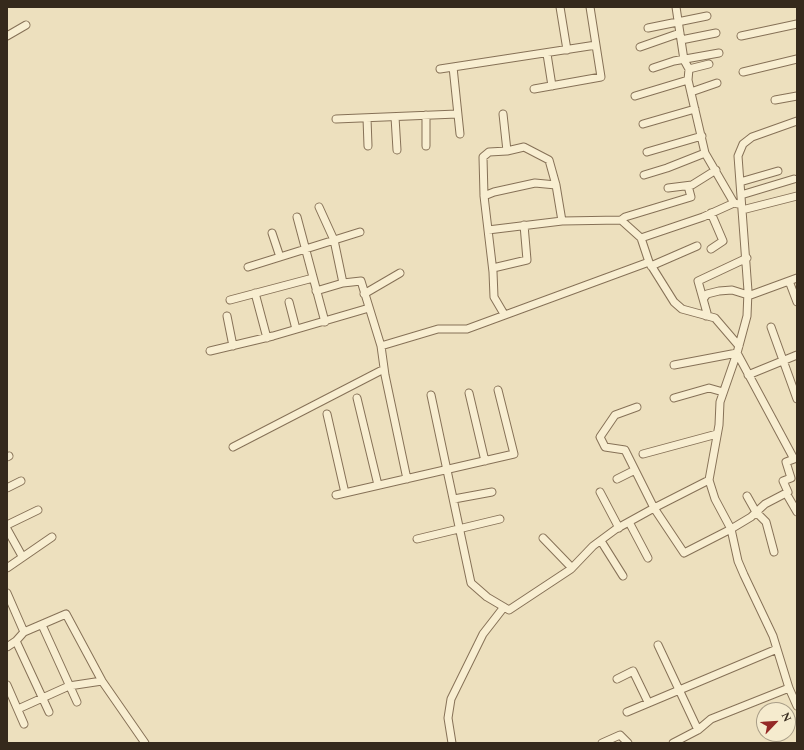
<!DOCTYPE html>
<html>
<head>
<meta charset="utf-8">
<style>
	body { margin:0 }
	#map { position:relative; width:804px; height:750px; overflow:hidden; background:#ede0be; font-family:Spectral,serif }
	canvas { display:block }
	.frame { position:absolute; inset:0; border:8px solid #35291c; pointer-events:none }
	.north { position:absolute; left:756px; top:702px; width:40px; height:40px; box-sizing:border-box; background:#f5ebce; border:1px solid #a89d87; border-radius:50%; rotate:65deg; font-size:11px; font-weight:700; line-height:16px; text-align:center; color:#35291c }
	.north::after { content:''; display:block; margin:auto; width:14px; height:18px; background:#942927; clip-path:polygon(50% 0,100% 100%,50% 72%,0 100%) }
</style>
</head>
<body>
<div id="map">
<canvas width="804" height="750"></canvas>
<div class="frame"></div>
<div class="north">N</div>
</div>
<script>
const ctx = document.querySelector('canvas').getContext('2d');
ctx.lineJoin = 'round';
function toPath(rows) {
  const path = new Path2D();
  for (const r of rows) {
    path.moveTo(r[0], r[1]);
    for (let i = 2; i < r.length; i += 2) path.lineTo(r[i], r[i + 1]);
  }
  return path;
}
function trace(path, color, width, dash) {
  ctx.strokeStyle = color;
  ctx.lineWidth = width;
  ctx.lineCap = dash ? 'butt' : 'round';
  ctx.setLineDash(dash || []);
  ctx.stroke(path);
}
const minor = toPath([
	[560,7,567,50],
	[676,7,684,60,689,69,688,80,705,153,734,203,738,204],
	[648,28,707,16],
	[7,36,26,25],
	[741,36,797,24],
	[681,40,716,33],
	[640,47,680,33],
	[547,54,552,86],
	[453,67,460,134],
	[653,68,674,61,719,53],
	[440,69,596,45],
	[689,69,709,64],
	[743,72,797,59],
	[534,89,601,77,590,7],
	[691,92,717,83],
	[635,96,688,80],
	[775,100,797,96],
	[503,114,507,151],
	[426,115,426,146],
	[395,117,397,150],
	[367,118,368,146],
	[336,119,457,114],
	[797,121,752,137,743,144,738,156,748,291,747,316,737,353,720,402,719,425,709,480,715,499,731,529,738,561,744,575,773,636,789,688,797,706],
	[643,124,695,109],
	[647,152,702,136],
	[644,175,667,168,705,153],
	[740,182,778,171],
	[668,188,692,185,716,170],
	[741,195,794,179],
	[484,196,494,192,535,183,556,185],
	[734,203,703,217,641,238,649,262,674,302,682,309,715,318,739,346],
	[319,207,334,240,343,283],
	[742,210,797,196],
	[297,217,325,322],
	[621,220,641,238],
	[488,230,562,221,621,220,625,217,691,197,688,186],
	[272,233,280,257],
	[711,249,723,241,711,213],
	[651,266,697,246],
	[248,267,360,232],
	[493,268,527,260,524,225],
	[789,281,797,302],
	[316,291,343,283,361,281,381,346,385,375,407,479],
	[255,293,267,338],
	[364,294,400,273],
	[748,296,797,278],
	[704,298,707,294,719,291,732,290,748,295],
	[230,300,313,278],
	[289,302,296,329],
	[504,314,494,297,493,272,484,196,483,157,489,152,507,151,524,147,549,160,556,185,562,221],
	[227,316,233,346],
	[706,316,707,313,698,281,747,258],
	[771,327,797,399],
	[381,346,438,329,467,329,649,262],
	[210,351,273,336,369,308],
	[674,365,737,353,794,459,786,462,791,478,783,481,788,492,765,504,751,517,731,529,684,553,654,508,709,480],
	[748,375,797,355],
	[469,393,485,461],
	[431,395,471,583,487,597,509,610,571,569,593,546,616,529,654,508,625,450,605,447,600,437,615,415,637,407],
	[357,398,378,485],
	[674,398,709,388,723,392],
	[327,414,345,493],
	[233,447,384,369],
	[643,454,717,434],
	[7,457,9,456],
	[617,479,635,470],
	[7,488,21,481],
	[600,492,619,528],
	[786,493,797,512],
	[336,495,514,454,498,390],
	[747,496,756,512,766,522,774,552],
	[454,499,492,492],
	[629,522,648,558],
	[7,525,38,510],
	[7,529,22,556],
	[543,538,572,568],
	[417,539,500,519],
	[601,541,623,576],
	[7,568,52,537],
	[7,593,24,632],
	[42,625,77,702],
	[16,641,49,712],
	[658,645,698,730],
	[7,647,16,641,24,632,66,614,102,681,145,743],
	[617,679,633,671,648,702],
	[7,685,24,724],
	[18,709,69,686,102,681],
	[627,712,777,649],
	[452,743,448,718,451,699,483,634,504,607],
	[602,743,620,735,628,743],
	[673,743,698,730,711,719,789,688]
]);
trace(minor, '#867157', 9);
trace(minor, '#f8eed1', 7);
</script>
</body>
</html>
